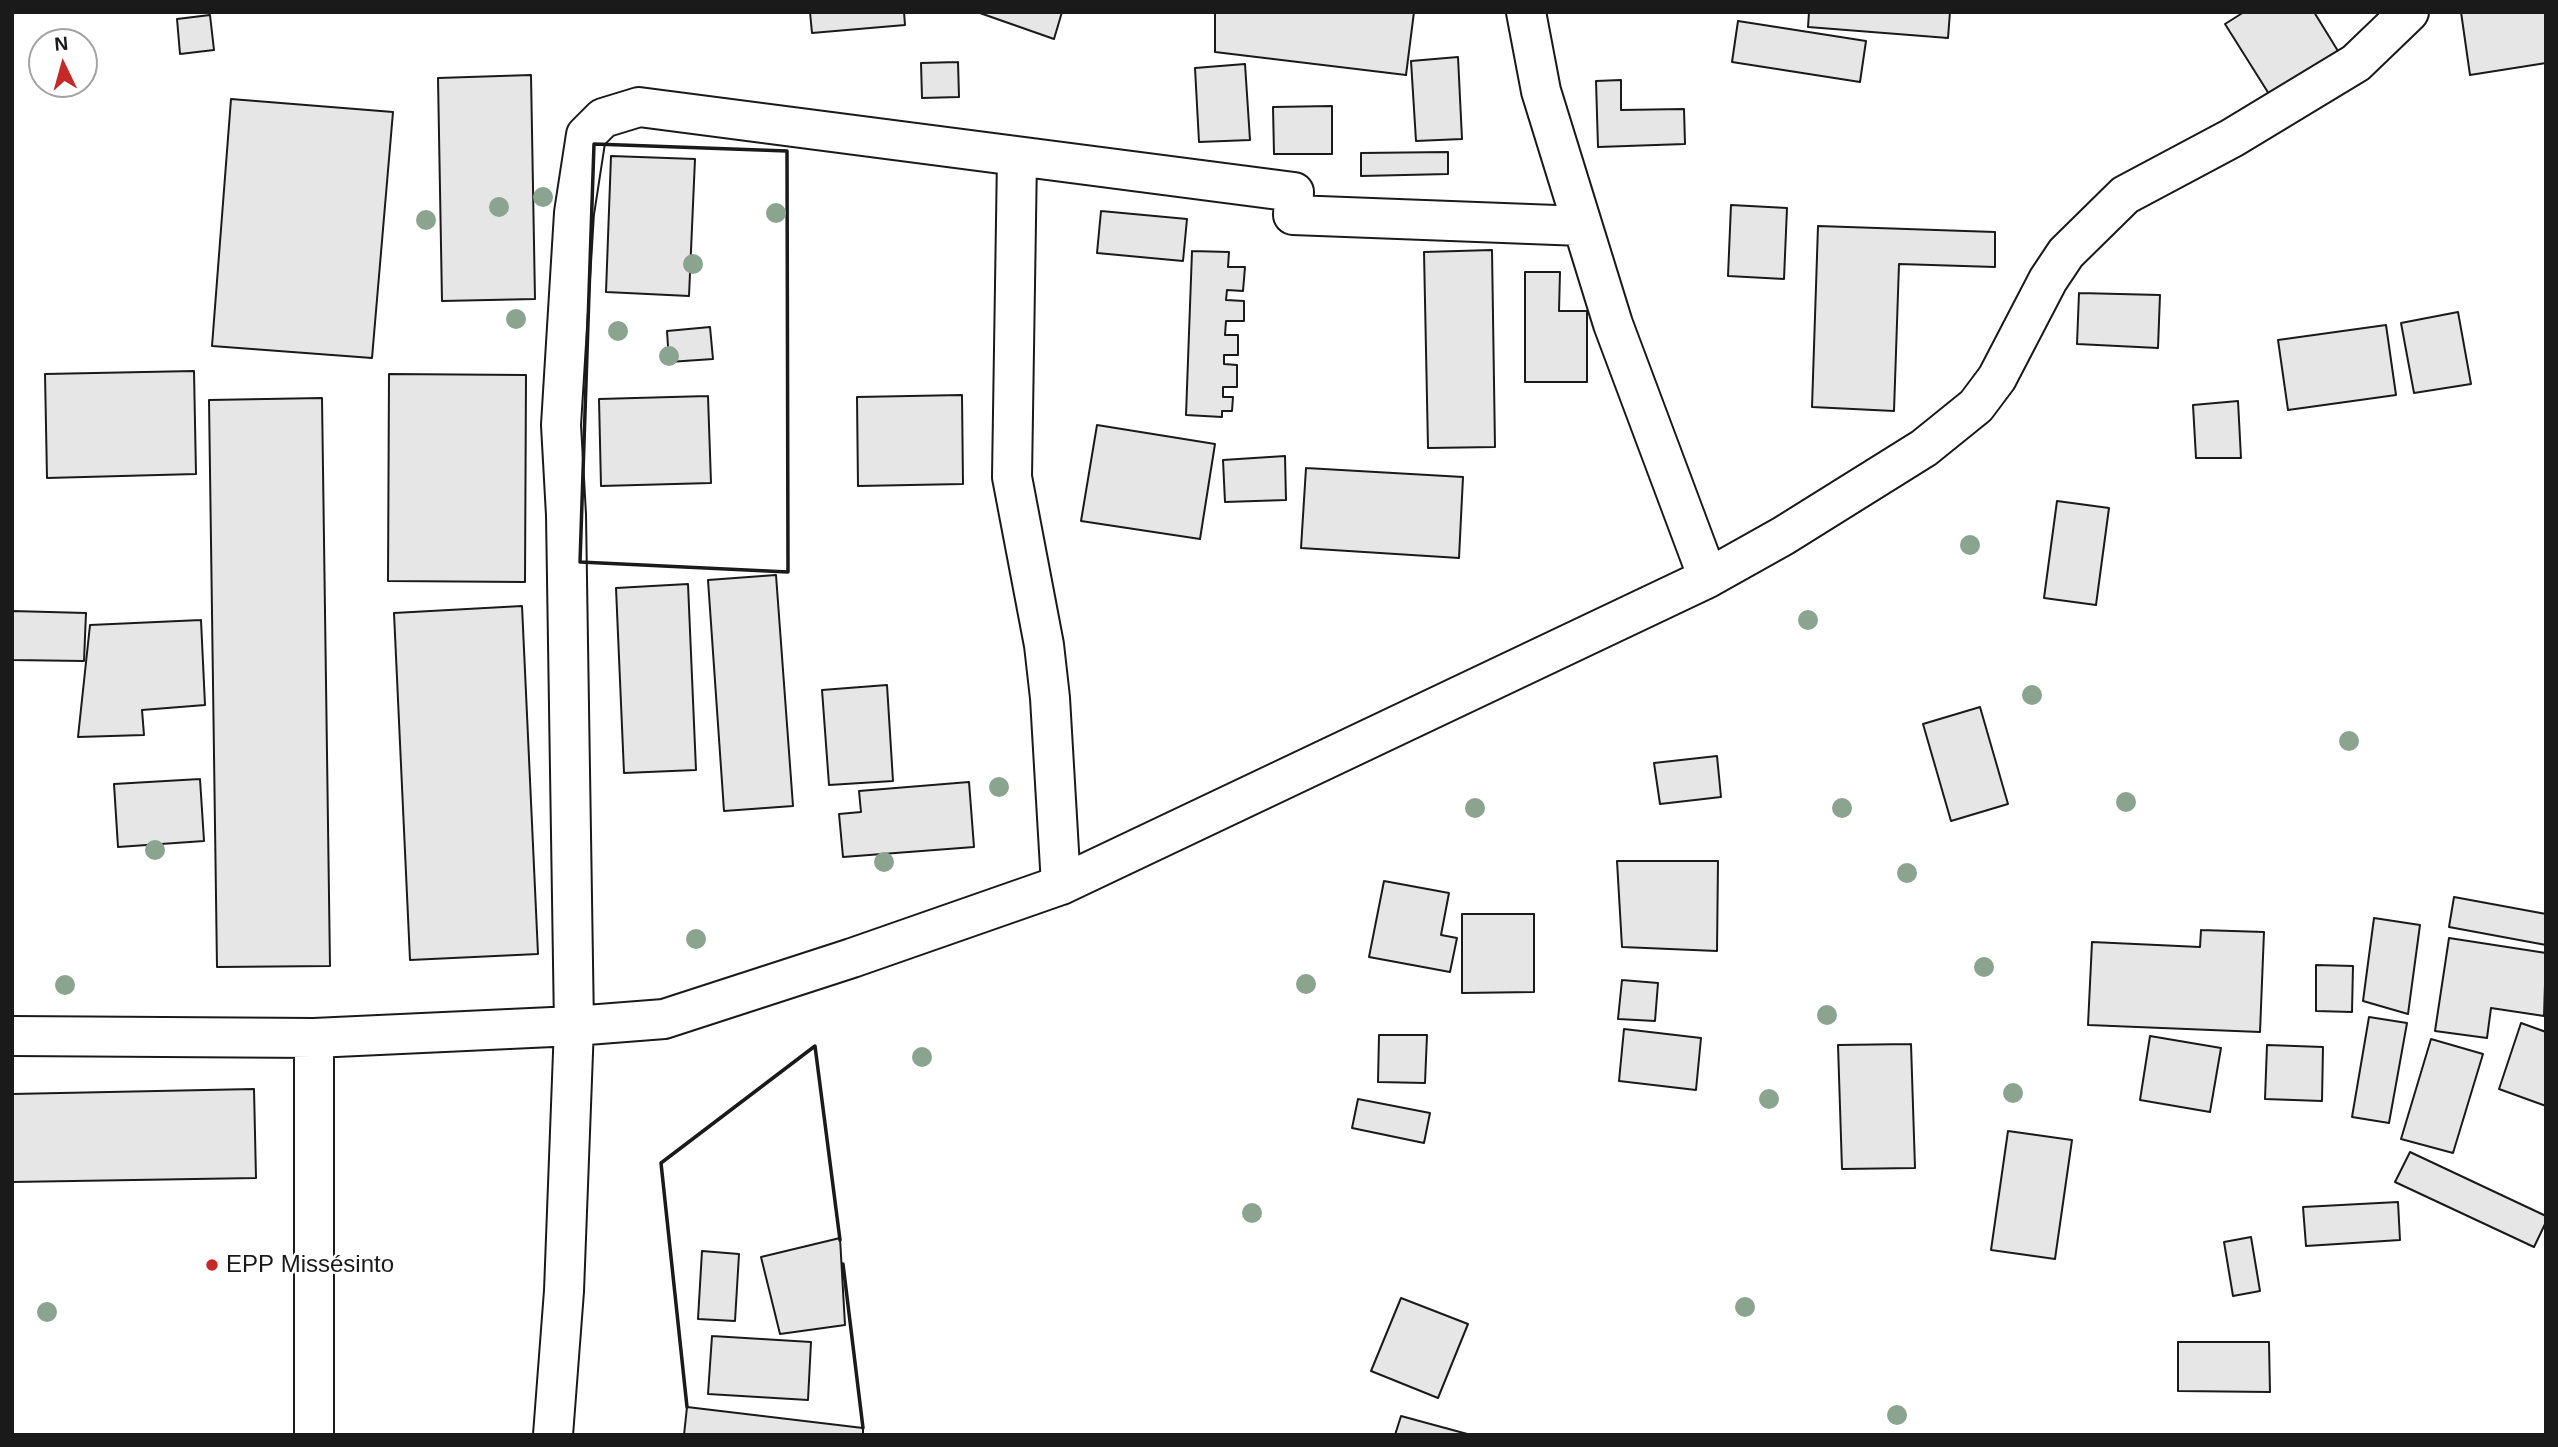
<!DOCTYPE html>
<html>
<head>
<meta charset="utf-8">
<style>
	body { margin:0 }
	#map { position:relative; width:2558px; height:1447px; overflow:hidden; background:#fff; font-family:Arial,sans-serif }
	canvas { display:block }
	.frame { position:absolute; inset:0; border:14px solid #1a1a1a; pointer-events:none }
	.north { position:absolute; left:28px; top:28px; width:70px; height:70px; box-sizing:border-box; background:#fff; border:2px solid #a3a3a3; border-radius:50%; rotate:355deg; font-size:19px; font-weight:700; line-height:28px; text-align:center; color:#1a1a1a }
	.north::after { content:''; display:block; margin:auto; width:24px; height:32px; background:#c62828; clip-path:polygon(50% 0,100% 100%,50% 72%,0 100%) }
</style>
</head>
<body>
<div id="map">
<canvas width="2558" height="1447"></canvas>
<div class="frame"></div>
<div class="north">N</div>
</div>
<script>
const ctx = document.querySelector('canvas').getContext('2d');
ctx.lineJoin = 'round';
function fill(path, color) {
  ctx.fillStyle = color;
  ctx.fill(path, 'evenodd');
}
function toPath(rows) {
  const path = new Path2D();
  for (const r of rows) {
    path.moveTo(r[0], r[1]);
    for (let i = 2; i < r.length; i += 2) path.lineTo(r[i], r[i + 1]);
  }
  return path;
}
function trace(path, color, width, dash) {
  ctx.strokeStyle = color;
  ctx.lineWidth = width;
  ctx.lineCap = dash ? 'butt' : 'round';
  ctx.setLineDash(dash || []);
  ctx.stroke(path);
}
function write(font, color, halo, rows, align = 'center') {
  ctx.font = font + ' Arial,sans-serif';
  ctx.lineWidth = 5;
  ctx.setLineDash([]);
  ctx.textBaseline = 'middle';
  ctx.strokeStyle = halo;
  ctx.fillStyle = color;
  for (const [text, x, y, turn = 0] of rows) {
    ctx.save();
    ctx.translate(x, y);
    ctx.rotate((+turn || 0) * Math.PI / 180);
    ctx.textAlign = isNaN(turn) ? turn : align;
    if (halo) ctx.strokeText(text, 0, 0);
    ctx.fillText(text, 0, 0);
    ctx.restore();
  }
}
const building = toPath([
	[810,12,904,12,905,25,812,33,810,12],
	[977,12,1062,12,1054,39,977,12],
	[1215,12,1414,12,1406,75,1215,52,1215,12],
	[1809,12,1950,12,1948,38,1808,27,1809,12],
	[2244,12,2314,12,2338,51,2269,94,2225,24,2244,12],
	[2461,12,2546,12,2546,63,2470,75,2461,12],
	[210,15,214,50,180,54,177,19,210,15],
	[1738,21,1866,41,1860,82,1732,62,1738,21],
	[1458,57,1462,139,1416,141,1411,61,1458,57],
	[958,62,959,97,922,98,921,63,958,62],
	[1245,64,1250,140,1199,142,1195,68,1245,64],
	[531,75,535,299,442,301,438,78,531,75],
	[1621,80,1621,110,1684,109,1685,144,1598,147,1596,81,1621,80],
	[231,99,393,112,372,358,212,346,231,99],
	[1332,106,1332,154,1274,154,1273,107,1332,106],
	[1448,152,1448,174,1361,176,1361,153,1448,152],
	[611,156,695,159,689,296,606,292,611,156],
	[1731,205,1787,208,1784,279,1728,276,1731,205],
	[1101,211,1187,219,1183,261,1097,253,1101,211],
	[1818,226,1995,232,1995,267,1899,264,1894,411,1812,407,1818,226],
	[1492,250,1495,447,1428,448,1424,252,1492,250],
	[1192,251,1229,252,1228,267,1245,267,1243,291,1227,290,1226,300,1244,301,1244,321,1226,321,1225,335,1238,335,1238,355,1224,355,1224,364,1237,365,1237,387,1223,387,1223,397,1233,397,1232,411,1222,411,1222,417,1186,415,1192,251],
	[1525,272,1560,272,1559,311,1587,311,1587,382,1525,382,1525,272],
	[2079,293,2160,295,2158,348,2077,344,2079,293],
	[2458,312,2471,384,2414,393,2401,323,2458,312],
	[2386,325,2396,395,2288,410,2278,340,2386,325],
	[710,327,713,359,669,362,667,331,710,327],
	[194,371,196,474,47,478,45,374,194,371],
	[389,374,526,375,525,582,388,581,389,374],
	[962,395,963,484,858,486,857,397,962,395],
	[708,396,711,483,601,486,599,399,708,396],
	[322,398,330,966,217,967,209,400,322,398],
	[2238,401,2241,458,2196,458,2193,405,2238,401],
	[1097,425,1215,444,1200,539,1081,521,1097,425],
	[1285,456,1286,500,1225,502,1223,460,1285,456],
	[1306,468,1463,477,1459,558,1301,548,1306,468],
	[2057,501,2109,508,2096,605,2044,598,2057,501],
	[776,575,793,806,724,811,708,580,776,575],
	[688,584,696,770,624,773,616,588,688,584],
	[522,606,538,954,410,960,394,613,522,606],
	[12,611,86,613,84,661,12,660,12,611],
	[201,620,205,705,142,710,144,735,78,737,90,625,201,620],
	[887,685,893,781,829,785,822,690,887,685],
	[1980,707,2008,804,1951,821,1923,724,1980,707],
	[1717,756,1721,797,1660,804,1654,763,1717,756],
	[200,779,204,841,118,847,114,784,200,779],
	[969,782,974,847,843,857,839,814,861,812,859,791,969,782],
	[1617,861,1718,861,1717,951,1622,947,1617,861],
	[1384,881,1449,893,1441,935,1457,938,1450,972,1369,957,1384,881],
	[2454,897,2546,914,2546,945,2449,927,2454,897],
	[1462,914,1534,914,1534,992,1462,993,1462,914],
	[2374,918,2420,925,2408,1014,2363,1001,2374,918],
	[2201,930,2264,932,2260,1032,2088,1025,2092,942,2200,947,2201,930],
	[2449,938,2546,953,2544,1016,2491,1008,2487,1038,2435,1031,2449,938],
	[2316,965,2353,966,2352,1012,2316,1011,2316,965],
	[1622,980,1658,983,1655,1021,1618,1019,1622,980],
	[2369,1017,2407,1023,2389,1123,2352,1117,2369,1017],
	[2521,1023,2546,1032,2546,1106,2499,1089,2521,1023],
	[1624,1029,1701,1038,1696,1090,1619,1081,1624,1029],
	[1379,1035,1427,1035,1425,1083,1378,1082,1379,1035],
	[2150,1036,2221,1048,2210,1112,2140,1100,2150,1036],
	[2431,1039,2483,1054,2453,1153,2401,1139,2431,1039],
	[1911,1044,1915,1168,1842,1169,1838,1045,1911,1044],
	[2267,1045,2323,1047,2322,1101,2265,1099,2267,1045],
	[254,1089,256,1178,12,1182,12,1094,254,1089],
	[1358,1099,1430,1113,1424,1143,1352,1128,1358,1099],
	[2008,1131,2072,1140,2055,1259,1991,1250,2008,1131],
	[2410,1152,2546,1216,2546,1222,2534,1247,2395,1182,2410,1152],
	[2398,1202,2400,1240,2306,1246,2303,1207,2398,1202],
	[2251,1237,2260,1291,2233,1296,2224,1242,2251,1237],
	[840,1238,845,1325,780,1334,761,1257,840,1238],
	[702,1251,739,1254,735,1321,698,1319,702,1251],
	[1401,1298,1468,1324,1438,1398,1371,1371,1401,1298],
	[712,1336,811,1342,808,1400,708,1394,712,1336],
	[2178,1342,2269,1342,2270,1392,2178,1391,2178,1342],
	[687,1407,863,1428,863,1435,684,1435,687,1407],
	[1401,1416,1471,1435,1395,1435,1401,1416]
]);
fill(building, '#e6e6e6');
trace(building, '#1a1a1a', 2);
const minor = toPath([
	[1526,12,1541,91,1613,324,1708,578],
	[1017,157,1012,477,1044,645,1050,698,1061,885],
	[12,1036,314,1038,574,1026,664,1019,852,958,1061,885,1708,578,1783,536,1924,448,1976,406,1997,378,2048,280,2066,253,2125,195,2232,138,2356,63,2409,12],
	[314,1038,314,1435],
	[553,1435,564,1291,574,1026,566,515,561,425,574,213,586,135,603,118,639,107,1294,192,1293,215,1582,226]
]);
trace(minor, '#1a1a1a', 42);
trace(minor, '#fff', 38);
trace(toPath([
	[594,144,787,151,788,572,580,562,594,144],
	[843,1264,863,1428],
	[687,1407,661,1163,815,1046,840,1240]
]), '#1a1a1a', 3.5);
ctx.fillStyle = '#8aa48f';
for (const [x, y] of [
	[543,197],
	[499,207],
	[776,213],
	[426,220],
	[693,264],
	[516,319],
	[618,331],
	[669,356],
	[1970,545],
	[1808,620],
	[2032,695],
	[2349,741],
	[999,787],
	[2126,802],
	[1475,808],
	[1842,808],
	[155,850],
	[884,862],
	[1907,873],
	[696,939],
	[1984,967],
	[1306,984],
	[65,985],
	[1827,1015],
	[922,1057],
	[2013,1093],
	[1769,1099],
	[1252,1213],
	[1745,1307],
	[47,1312],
	[1897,1415]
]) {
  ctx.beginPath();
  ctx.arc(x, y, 10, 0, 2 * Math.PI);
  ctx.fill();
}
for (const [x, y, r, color] of [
	[212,1265,7,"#c62828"]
]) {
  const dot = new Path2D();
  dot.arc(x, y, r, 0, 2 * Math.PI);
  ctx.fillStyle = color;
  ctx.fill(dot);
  trace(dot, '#fff', 2.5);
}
write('24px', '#1a1a1a', '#fff', [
	["EPP Missésinto",226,1265]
], 'left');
</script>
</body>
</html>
